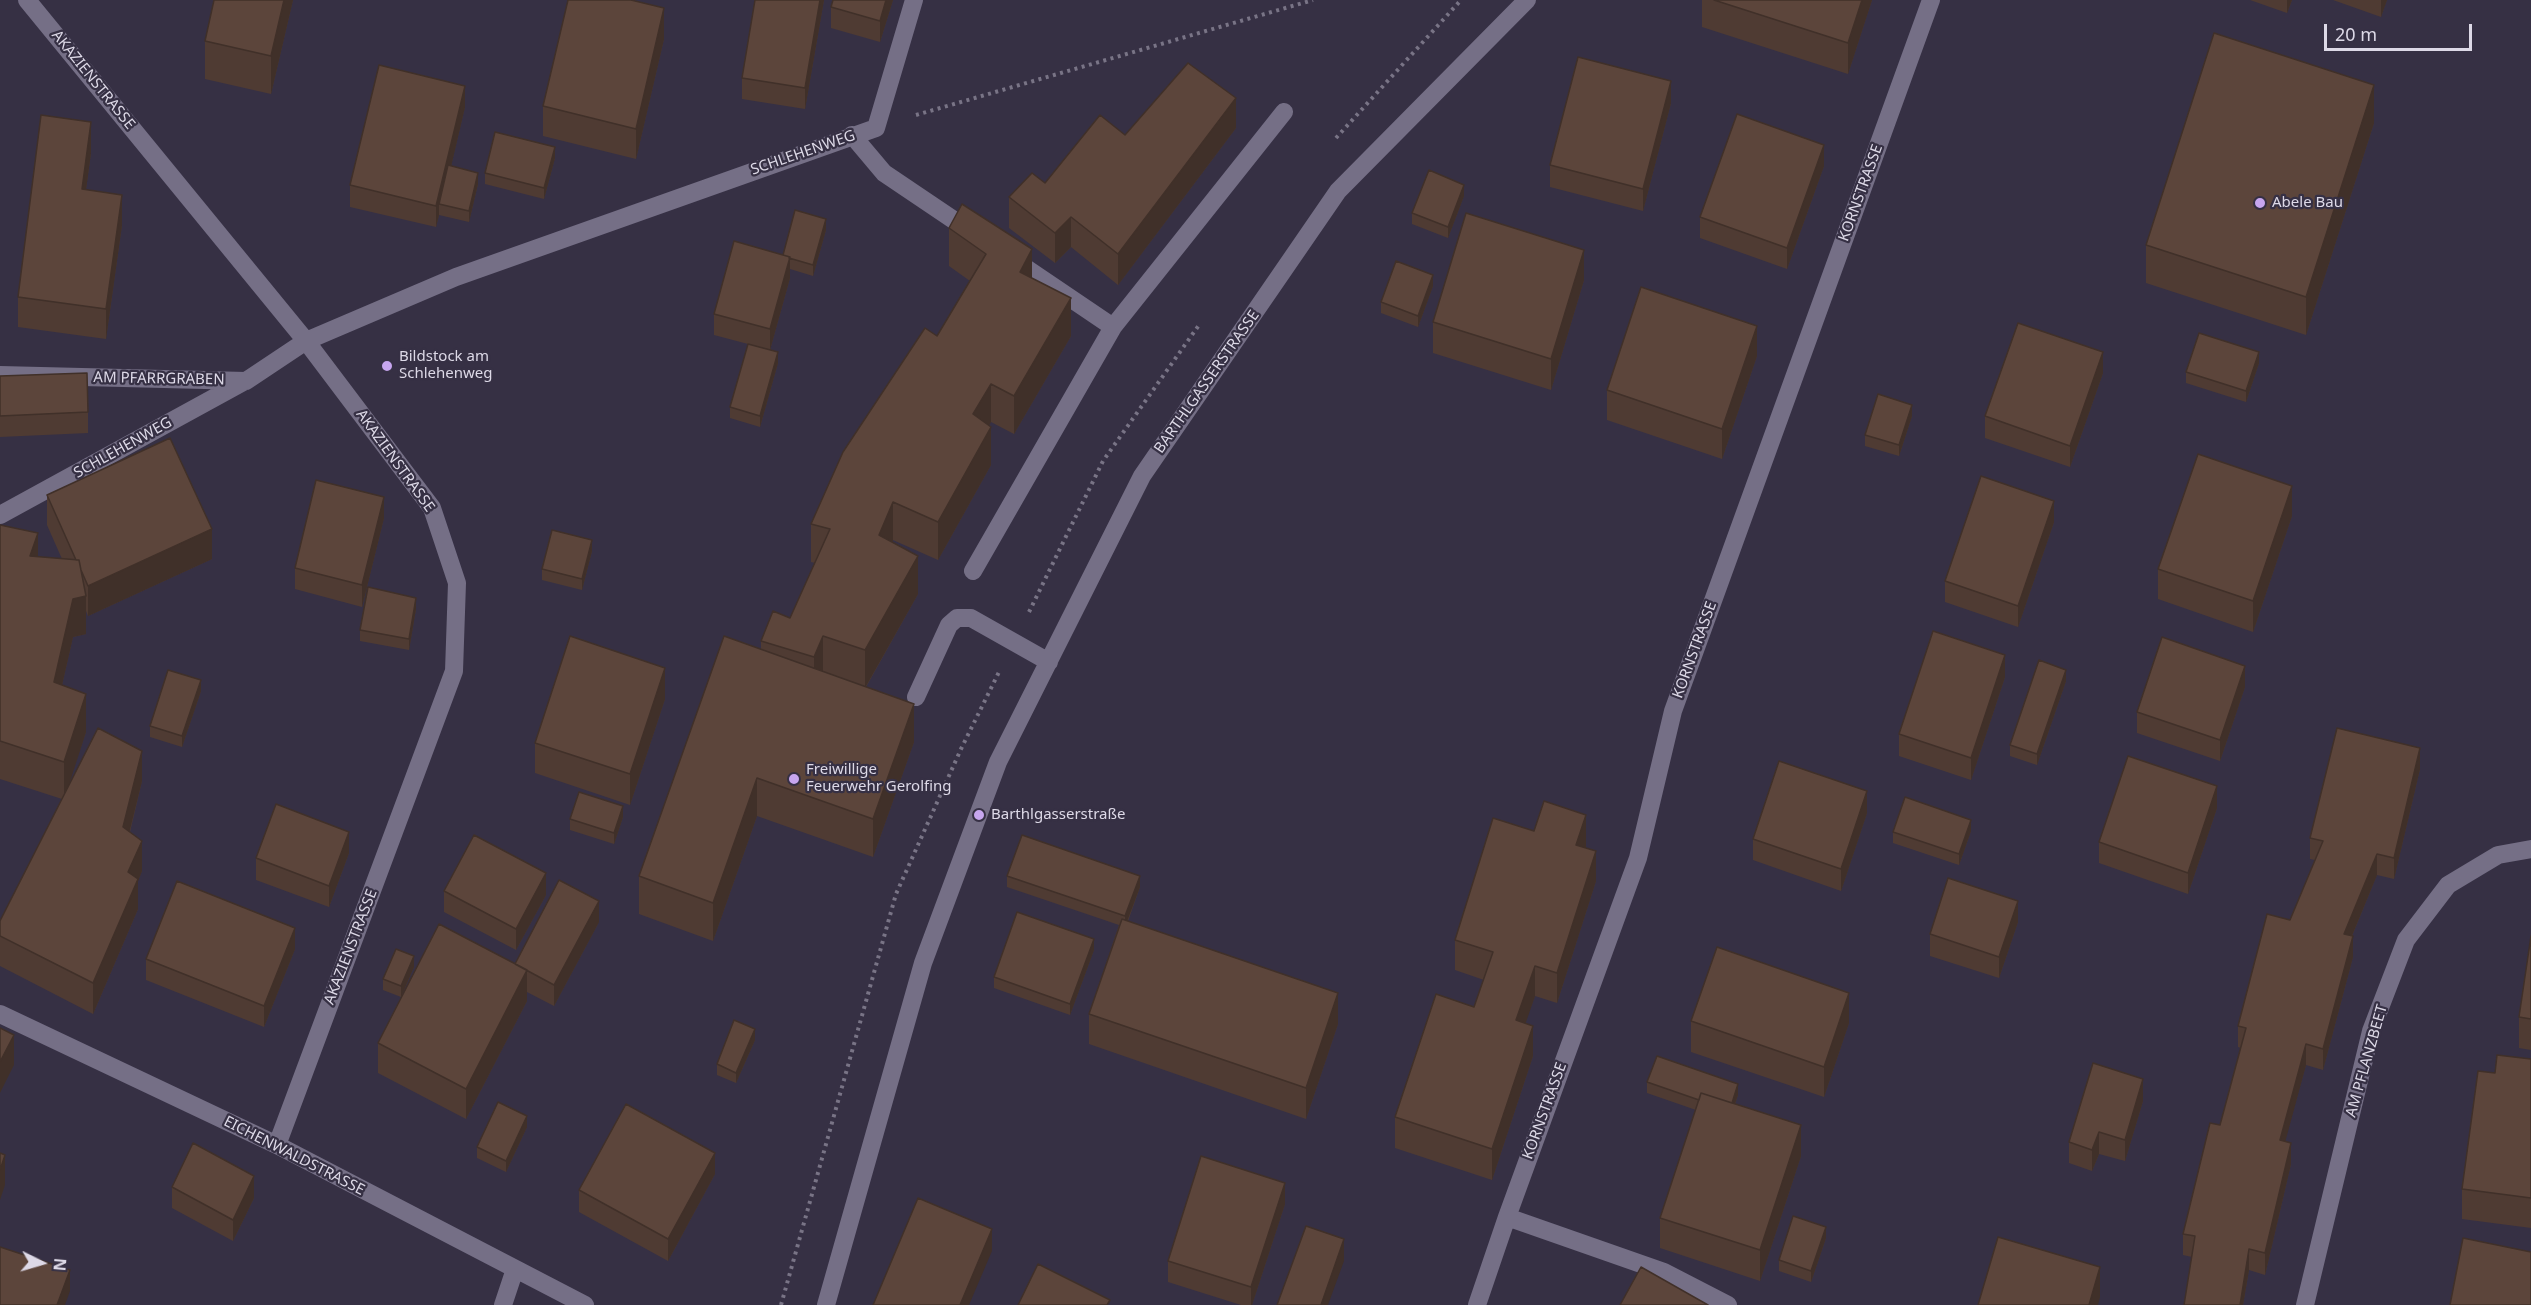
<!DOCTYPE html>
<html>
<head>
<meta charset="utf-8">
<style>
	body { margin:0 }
	#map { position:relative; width:2531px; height:1305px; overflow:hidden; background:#363044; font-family:"Noto Sans",sans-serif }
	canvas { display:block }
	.north { position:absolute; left:12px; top:1233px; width:60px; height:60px; -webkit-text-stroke:4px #363044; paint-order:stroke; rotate:95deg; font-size:16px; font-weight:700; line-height:24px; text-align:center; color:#ddd9e7 }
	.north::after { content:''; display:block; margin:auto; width:21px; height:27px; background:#ddd9e7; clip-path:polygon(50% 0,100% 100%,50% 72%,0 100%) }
	.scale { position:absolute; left:2324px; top:24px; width:148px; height:27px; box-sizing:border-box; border:3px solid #ddd9e7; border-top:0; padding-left:8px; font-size:18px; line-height:21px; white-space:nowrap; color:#ddd9e7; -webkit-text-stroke:4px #363044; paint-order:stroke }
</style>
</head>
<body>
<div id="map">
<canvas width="2531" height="1305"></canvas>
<div class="north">N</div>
<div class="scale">20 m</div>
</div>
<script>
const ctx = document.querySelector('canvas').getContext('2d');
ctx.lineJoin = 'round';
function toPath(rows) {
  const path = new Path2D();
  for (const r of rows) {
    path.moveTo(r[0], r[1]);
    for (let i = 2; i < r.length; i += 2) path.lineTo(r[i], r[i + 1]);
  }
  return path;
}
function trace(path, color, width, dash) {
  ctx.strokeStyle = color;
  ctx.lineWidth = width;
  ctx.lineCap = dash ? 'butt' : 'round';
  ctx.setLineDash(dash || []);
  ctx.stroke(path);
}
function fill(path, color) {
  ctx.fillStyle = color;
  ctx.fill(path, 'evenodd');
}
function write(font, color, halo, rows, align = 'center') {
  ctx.font = font + ' "Noto Sans",sans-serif';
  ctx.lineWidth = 4.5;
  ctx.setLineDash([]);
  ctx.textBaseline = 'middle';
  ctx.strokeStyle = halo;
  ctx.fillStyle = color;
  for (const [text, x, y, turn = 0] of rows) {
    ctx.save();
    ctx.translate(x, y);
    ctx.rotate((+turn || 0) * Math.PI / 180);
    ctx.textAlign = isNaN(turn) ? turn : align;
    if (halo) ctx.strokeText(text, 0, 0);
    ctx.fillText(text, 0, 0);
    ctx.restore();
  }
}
trace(toPath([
	[916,115,1313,0],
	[1336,138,1461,0],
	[1029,612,1103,461,1199,325],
	[781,1305,896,894,961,749,999,672]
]), '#797486', 4, [3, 4.5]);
trace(toPath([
	[27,0,306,341,432,508,457,583,454,671,277,1145],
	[852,135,884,173,973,233],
	[1113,327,1284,112],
	[0,375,246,381,306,341,456,277,876,128,914,0],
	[0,515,243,382],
	[973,571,1113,327,1011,258],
	[916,697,949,625,957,618,971,618,1049,662],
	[0,1014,277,1145,585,1305],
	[1507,1217,1664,1272,1728,1305],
	[503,1305,515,1269],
	[826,1305,923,963,998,762,1142,476,1338,191,1527,0],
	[1477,1305,1507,1217,1638,858,1673,711,1931,0],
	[2305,1305,2371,1031,2406,940,2448,885,2498,855,2531,849]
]), '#756f86', 18);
fill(toPath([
	[293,0,271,94,205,79,205,41],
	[755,0,824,0,805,109,742,99,742,78],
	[833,0,893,0,880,42,831,28,831,7],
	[1702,0,1872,0,1848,74,1702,27],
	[2250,0,2292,0,2287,13],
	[2333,0,2387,0,2381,17],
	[664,39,636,159,543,136,543,106],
	[1671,103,1643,211,1550,187,1550,165],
	[465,107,451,166,478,184,469,222,439,215,436,227,350,207,350,185],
	[2374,123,2306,335,2146,283,2146,245],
	[1236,128,1118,285,1071,247,1055,263,1009,228,1009,197,1045,183,1125,135],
	[91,153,86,189,122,225,106,339,18,327,18,297],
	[555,158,544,199,485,184,485,173],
	[1824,166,1787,269,1700,238,1700,217],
	[1464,196,1448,238,1412,224,1412,213],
	[949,228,1032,278,1071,336,1014,434,991,422,989,425,991,465,938,560,893,540,892,542,918,594,866,687,914,742,873,857,757,816,713,941,639,914,639,876,761,650,761,641,790,618,815,563,811,562,811,524,937,336,970,281,949,266],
	[826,230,813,276,790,269,790,278,770,350,778,363,760,427,730,418,730,407,748,344,714,335,714,314,783,255],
	[1584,280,1551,390,1433,353,1433,322],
	[1433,286,1418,327,1381,313,1381,302],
	[1757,356,1722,459,1607,420,1607,390],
	[2259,363,2246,402,2186,383,2186,372],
	[2103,373,2070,467,1985,438,1985,416],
	[0,376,88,412,88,433,0,437],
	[1912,416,1899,456,1865,446,1865,435],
	[47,495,212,559,88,616,86,611,86,634,73,637,62,685,86,732,67,789,142,781,130,832,142,871,138,881,138,909,93,1014,0,966,0,921,62,799,0,779,0,525,38,557,62,559,47,525],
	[2292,516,2253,632,2158,599,2158,569],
	[384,518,362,607,295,589,295,568],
	[2054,522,2018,627,1945,602,1945,581],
	[592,551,582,590,542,580,542,569],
	[416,609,409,650,360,641,360,630],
	[2005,677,1971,780,1899,756,1899,734],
	[2066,681,2037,765,2010,756,2010,745],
	[2245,687,2220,761,2137,733,2137,712],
	[201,691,182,747,150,737,150,726],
	[665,699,630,805,535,773,535,743],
	[2420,769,2394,879,2377,875,2352,936,2353,957,2323,1070,2306,1065,2285,1141,2291,1164,2265,1275,2249,1270,2243,1305,2184,1305,2192,1257,2183,1255,2183,1234,2220,1125,2241,1048,2238,1047,2238,1026,2290,920,2315,860,2310,859,2310,838],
	[2217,808,2188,894,2099,863,2099,842],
	[1867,813,1841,891,1753,860,1753,839],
	[623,817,614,844,570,830,570,819],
	[1534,831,1586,846,1586,848,1596,881,1557,1003,1535,996,1525,1023,1533,1056,1492,1180,1395,1148,1395,1117,1474,1007,1484,980,1455,970,1455,940],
	[1971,831,1959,865,1893,843,1893,832],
	[349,853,329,907,256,880,256,858],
	[1007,876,1140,887,1128,921,1338,1024,1306,1119,1089,1044,1089,1014,1119,925,1007,887],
	[444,891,546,895,516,950,444,912],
	[599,922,554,1006,527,992,527,1001,466,1119,378,1073,378,1043,515,964],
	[2018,922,1999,978,1930,956,1930,934],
	[2531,936,2531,1050,2519,1048,2519,1017],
	[295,949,264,1027,146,980,146,959],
	[1094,950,1070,1015,994,988,994,977],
	[414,967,401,997,383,990,383,979],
	[1691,1021,1849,1023,1824,1097,1691,1052],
	[755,1040,736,1083,717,1075,717,1064],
	[2531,1059,2531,1228,2462,1219,2462,1189,2495,1073],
	[1647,1082,1738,1095,1735,1104,1801,1156,1760,1281,1660,1248,1660,1218,1696,1110,1647,1093],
	[2143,1101,2125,1161,2099,1154,2092,1171,2069,1163,2069,1142],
	[527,1127,506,1172,477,1158,477,1147],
	[715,1174,668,1261,579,1212,579,1190],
	[172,1187,254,1198,233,1241,172,1208],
	[1285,1204,1252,1305,1241,1305,1168,1282,1168,1261],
	[1826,1238,1811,1282,1779,1271,1779,1260]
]), '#4f3b33');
fill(toPath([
	[284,0,293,0,271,94,271,56],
	[820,0,824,0,805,109,805,88],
	[886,0,893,0,880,42,880,21],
	[1862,0,1872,0,1848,74,1848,43],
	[2287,0,2292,0,2287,13],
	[2381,0,2387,0,2381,17],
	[664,8,664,39,636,159,636,129],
	[1671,81,1671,103,1643,211,1643,189],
	[2374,85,2374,123,2306,335,2306,297],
	[465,86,465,107,442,205,439,204,439,215,436,227,436,206],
	[1236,98,1236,128,1118,285,1118,254],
	[91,122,91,153,82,219,82,189],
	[1824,145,1824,166,1787,269,1787,248],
	[555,147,555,158,544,199,544,188],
	[478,173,478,184,469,222,469,211],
	[1464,185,1464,196,1448,238,1448,227],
	[122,195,122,225,106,339,106,309],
	[1071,217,1071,247,1055,263,1055,233],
	[826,219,826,230,813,276,813,265],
	[1032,249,1032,287,1020,272],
	[1584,250,1584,280,1551,390,1551,359],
	[790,257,790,278,770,350,770,329],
	[1433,275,1433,286,1418,327,1418,316],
	[1071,298,1071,336,1014,434,1014,396],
	[1757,326,1757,356,1722,459,1722,429],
	[778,352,778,363,760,427,760,416],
	[2103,352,2103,373,2070,467,2070,446],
	[2259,352,2259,363,2246,402,2246,391],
	[991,384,991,422,973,452,973,414],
	[1912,405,1912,416,1899,456,1899,445],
	[991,427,991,465,938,560,938,522],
	[2292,486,2292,516,2253,632,2253,601],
	[384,497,384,518,362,607,362,585],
	[2054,501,2054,522,2018,627,2018,606],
	[893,502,893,540,879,573,879,535],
	[212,529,212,559,88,616,88,586],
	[38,533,38,571,30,556],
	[592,540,592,551,582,590,582,579],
	[918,556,918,594,865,688,865,650],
	[86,596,86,634,73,637,54,720,54,682,73,599],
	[416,598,416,609,409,650,409,639],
	[823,636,823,674,814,695,814,657],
	[2005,655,2005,677,1971,780,1971,758],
	[2245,666,2245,687,2220,761,2220,740],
	[665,668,665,699,630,805,630,774],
	[2066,670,2066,681,2037,765,2037,754],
	[201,680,201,691,182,747,182,736],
	[86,694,86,732,64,800,64,762],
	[914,704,914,742,873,857,873,819],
	[2420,748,2420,769,2394,879,2394,858],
	[142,751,142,781,123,858,123,827],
	[757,778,757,816,713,941,713,903],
	[2217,786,2217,808,2188,894,2188,873],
	[1867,791,1867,813,1841,891,1841,869],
	[623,806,623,817,614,844,614,833],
	[1586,815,1586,846,1576,875,1576,845],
	[1971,820,1971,831,1959,865,1959,854],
	[349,832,349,853,329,907,329,886],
	[142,841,142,871,138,881,138,909,93,1014,93,983,128,872],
	[1596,851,1596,881,1557,1003,1557,973],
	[2377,854,2377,875,2344,955,2344,934],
	[546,873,546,895,516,950,516,929],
	[1140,876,1140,887,1125,927,1125,916],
	[599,901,599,922,554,1006,554,985],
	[2018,901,2018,922,1999,978,1999,957],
	[295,928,295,949,264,1027,264,1006],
	[2353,936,2353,957,2323,1070,2323,1049],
	[1094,939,1094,950,1070,1015,1070,1004],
	[414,956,414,967,401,997,401,986],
	[1535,966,1535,996,1516,1051,1516,1020],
	[527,970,527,1001,466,1119,466,1089],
	[1338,993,1338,1024,1306,1119,1306,1088],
	[1849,993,1849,1023,1824,1097,1824,1067],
	[1533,1026,1533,1056,1492,1180,1492,1149],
	[755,1029,755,1040,736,1083,736,1073],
	[14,1035,14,1065,0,1093,0,1062],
	[2306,1044,2306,1065,2280,1161,2280,1140],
	[2143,1079,2143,1101,2125,1161,2125,1140],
	[1738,1084,1738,1095,1729,1121,1729,1110],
	[527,1116,527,1127,506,1172,506,1161],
	[1801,1125,1801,1156,1760,1281,1760,1250],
	[2099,1132,2099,1154,2092,1171,2092,1150],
	[2291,1143,2291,1164,2265,1275,2265,1253],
	[715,1153,715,1174,668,1261,668,1239],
	[5,1155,5,1185,0,1200,0,1170],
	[254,1176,254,1198,233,1241,233,1220],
	[1285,1183,1285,1204,1252,1305,1251,1305,1251,1287],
	[1826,1227,1826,1238,1811,1282,1811,1271],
	[992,1229,992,1251,969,1305,960,1305],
	[1344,1239,1344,1261,1328,1305,1321,1305],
	[2249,1249,2249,1270,2243,1305,2240,1305],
	[2100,1267,2100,1297,2098,1305,2089,1305],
	[70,1270,70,1291,65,1305,57,1305]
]), '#403029');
const building = toPath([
	[214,0,284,0,271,56,205,41,214,0],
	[568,0,631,0,664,8,636,129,543,106,568,0],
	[755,0,820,0,805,88,742,78,755,0],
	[833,0,886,0,880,21,831,7,833,0],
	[1714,0,1862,0,1848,43,1714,0],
	[2214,33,2374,85,2306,297,2146,245,2214,33],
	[1578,57,1671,81,1643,189,1550,165,1578,57],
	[1188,63,1236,98,1118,254,1071,217,1055,233,1009,197,1032,173,1045,183,1100,115,1125,135,1188,63],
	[379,65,465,86,436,206,350,185,379,65],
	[1737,114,1824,145,1787,248,1700,217,1737,114],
	[41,115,91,122,82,189,122,195,106,309,18,297,41,115],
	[495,132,555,147,544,188,485,173,495,132],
	[448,165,478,173,469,211,439,204,448,165],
	[1429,170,1464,185,1448,227,1412,213,1429,170],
	[962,204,1032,249,1020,272,1071,298,1014,396,991,384,973,414,991,427,938,522,893,502,879,535,918,556,865,650,823,636,814,657,761,641,773,611,790,618,830,529,811,524,843,452,925,328,937,336,986,254,949,228,962,204],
	[795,210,826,219,813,265,789,258,790,257,783,255,795,210],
	[1466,213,1584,250,1551,359,1433,322,1466,213],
	[734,241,790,257,770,329,714,314,734,241],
	[1396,261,1433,275,1418,316,1381,302,1396,261],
	[1641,287,1757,326,1722,429,1607,390,1641,287],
	[2018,323,2103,352,2070,446,1985,416,2018,323],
	[2199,333,2259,352,2246,391,2186,372,2199,333],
	[748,344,778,352,760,416,730,407,748,344],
	[87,373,88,412,0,416,0,376,87,373],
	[1878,394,1912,405,1899,445,1865,435,1878,394],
	[170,438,212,529,88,586,81,570,79,560,76,560,47,495,170,438],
	[2198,454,2292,486,2253,601,2158,569,2198,454],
	[1981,476,2054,501,2018,606,1945,581,1981,476],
	[316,480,384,497,362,585,295,568,316,480],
	[0,525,38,533,30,556,79,560,86,596,73,599,54,682,86,694,64,762,0,741,0,525],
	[552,530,592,540,582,579,542,569,552,530],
	[368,587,416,598,409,639,360,630,368,587],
	[1933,631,2005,655,1971,758,1899,734,1933,631],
	[570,636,665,668,630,774,535,743,570,636],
	[724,636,914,704,873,819,757,778,713,903,639,876,724,636],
	[2162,637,2245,666,2220,740,2137,712,2162,637],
	[2039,660,2066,670,2037,754,2010,745,2039,660],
	[168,670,201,680,182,736,150,726,168,670],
	[98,728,142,751,123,827,142,841,128,872,138,879,93,983,0,936,0,921,98,728],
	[2337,728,2420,748,2394,858,2377,854,2344,934,2353,936,2323,1049,2306,1044,2280,1140,2291,1143,2265,1253,2249,1249,2240,1305,2184,1305,2195,1236,2183,1234,2210,1123,2220,1125,2246,1028,2238,1026,2267,914,2290,920,2323,841,2310,838,2337,728],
	[2128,756,2217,786,2188,873,2099,842,2128,756],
	[1779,761,1867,791,1841,869,1753,839,1779,761],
	[579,792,623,806,614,833,570,819,579,792],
	[1905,797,1971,820,1959,854,1893,832,1905,797],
	[1544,801,1586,815,1576,845,1596,851,1557,973,1535,966,1516,1020,1533,1026,1492,1149,1395,1117,1436,994,1474,1007,1493,952,1455,940,1493,818,1534,831,1544,801],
	[276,804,349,832,329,886,256,858,276,804],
	[474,835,546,873,516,929,444,891,474,835],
	[1022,835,1140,876,1125,916,1007,876,1022,835],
	[1948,878,2018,901,1999,957,1930,934,1948,878],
	[559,880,599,901,554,985,515,964,559,880],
	[177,881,295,928,264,1006,146,959,177,881],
	[1017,912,1094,939,1070,1004,994,977,1017,912],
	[1122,919,1338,993,1306,1088,1089,1014,1122,919],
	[439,924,527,970,466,1089,378,1043,439,924],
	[2531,936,2531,1019,2519,1017,2531,936],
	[1717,947,1849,993,1824,1067,1691,1021,1717,947],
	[396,949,414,956,401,986,383,979,396,949],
	[734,1020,755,1029,736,1073,717,1064,734,1020],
	[0,1028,14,1035,0,1062,0,1028],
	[2497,1055,2531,1059,2531,1198,2462,1189,2478,1071,2495,1073,2497,1055],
	[1657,1056,1738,1084,1732,1103,1701,1093,1699,1100,1647,1082,1657,1056],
	[2093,1063,2143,1079,2125,1140,2099,1132,2092,1150,2069,1142,2093,1063],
	[1701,1093,1801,1125,1760,1250,1660,1218,1701,1093],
	[498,1102,527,1116,506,1161,477,1147,498,1102],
	[626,1104,715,1153,668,1239,579,1190,626,1104],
	[193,1143,254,1176,233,1220,172,1187,193,1143],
	[0,1153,5,1155,0,1170,0,1153],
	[1201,1156,1285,1183,1251,1287,1168,1261,1201,1156],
	[918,1198,992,1229,960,1305,873,1305,918,1198],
	[1793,1216,1826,1227,1811,1271,1779,1260,1793,1216],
	[1306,1226,1344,1239,1321,1305,1277,1305,1306,1226],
	[1998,1237,2100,1267,2089,1305,1978,1305,1998,1237],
	[2463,1238,2531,1252,2531,1305,2450,1305,2463,1238],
	[0,1247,70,1270,57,1305,0,1305,0,1247],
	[1038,1264,1110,1300,1107,1305,1018,1305,1038,1264],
	[1641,1267,1708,1305,1620,1305,1641,1267]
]);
fill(building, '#5c453b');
trace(building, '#403029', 1.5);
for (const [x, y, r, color] of [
	[2260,203,6,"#c7a6ef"],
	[387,366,6,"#c7a6ef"],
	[794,779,6,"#c7a6ef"],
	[979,815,6,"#c7a6ef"]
]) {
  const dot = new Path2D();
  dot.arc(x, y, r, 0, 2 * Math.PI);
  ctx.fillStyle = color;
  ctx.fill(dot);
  trace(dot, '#363044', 2);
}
write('15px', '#ddd9e7', '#363044', [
	["AKAZIENSTRASSE",93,80,51],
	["SCHLEHENWEG",803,153,-19],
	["KORNSTRASSE",1861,193,-70],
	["AM PFARRGRABEN",159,379,1],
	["BARTHLGASSERSTRASSE",1207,382,-55],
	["SCHLEHENWEG",123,448,-29],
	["AKAZIENSTRASSE",395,461,54],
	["KORNSTRASSE",1695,650,-70],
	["AKAZIENSTRASSE",351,947,-69],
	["AM PFLANZBEET",2367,1061,-74],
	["KORNSTRASSE",1545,1111,-70],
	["EICHENWALDSTRASSE",294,1156,27]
]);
write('15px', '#ddd9e7', '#363044', [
	["Abele Bau",2272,203],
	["Bildstock am",399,357],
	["Schlehenweg",399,374],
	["Freiwillige",806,770],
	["Feuerwehr Gerolfing",806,787],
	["Barthlgasserstraße",991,815]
], 'left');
</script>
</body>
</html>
